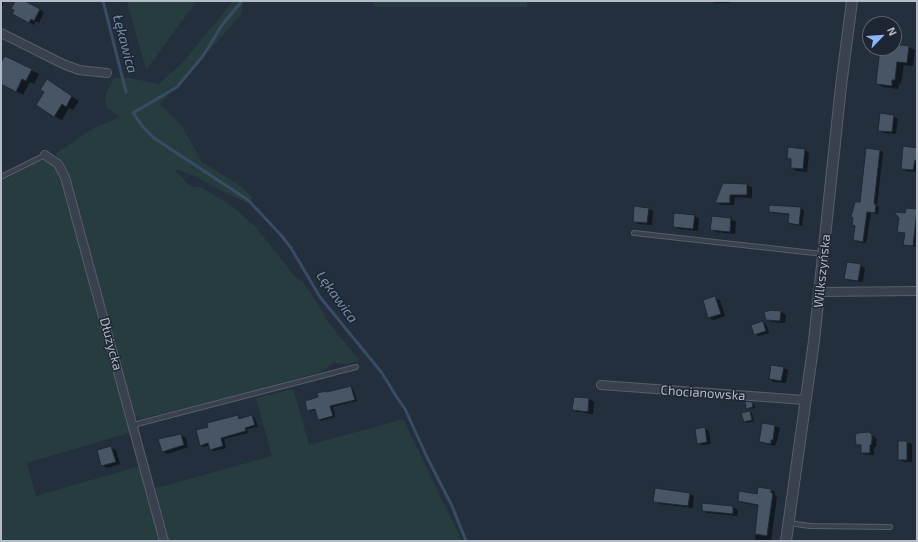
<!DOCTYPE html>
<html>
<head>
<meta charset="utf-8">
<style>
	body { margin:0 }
	#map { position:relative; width:918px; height:542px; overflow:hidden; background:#242f3d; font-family:"Exo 2",sans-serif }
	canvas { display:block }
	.frame { position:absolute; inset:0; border:2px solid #b4bcc9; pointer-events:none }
	.north { position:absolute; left:862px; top:16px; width:40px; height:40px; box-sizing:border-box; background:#1d2632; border:1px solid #59626e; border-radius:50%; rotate:65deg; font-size:11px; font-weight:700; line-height:16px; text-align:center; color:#b4bcc9 }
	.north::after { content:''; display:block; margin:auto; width:14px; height:18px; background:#8ab7f8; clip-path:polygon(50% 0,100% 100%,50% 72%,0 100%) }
</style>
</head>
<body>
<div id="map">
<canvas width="918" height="542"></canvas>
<div class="frame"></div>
<div class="north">N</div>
</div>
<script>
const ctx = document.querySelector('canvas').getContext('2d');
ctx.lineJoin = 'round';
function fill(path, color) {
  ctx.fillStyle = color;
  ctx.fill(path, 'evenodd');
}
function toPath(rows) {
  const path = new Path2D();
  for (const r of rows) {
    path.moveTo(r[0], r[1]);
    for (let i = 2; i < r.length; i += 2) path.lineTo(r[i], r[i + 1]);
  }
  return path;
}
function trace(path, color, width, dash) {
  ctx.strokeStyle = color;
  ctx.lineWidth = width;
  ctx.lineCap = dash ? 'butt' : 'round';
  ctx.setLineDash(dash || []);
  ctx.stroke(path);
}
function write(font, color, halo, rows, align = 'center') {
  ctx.font = font + ' "Exo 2",sans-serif';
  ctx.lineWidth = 3;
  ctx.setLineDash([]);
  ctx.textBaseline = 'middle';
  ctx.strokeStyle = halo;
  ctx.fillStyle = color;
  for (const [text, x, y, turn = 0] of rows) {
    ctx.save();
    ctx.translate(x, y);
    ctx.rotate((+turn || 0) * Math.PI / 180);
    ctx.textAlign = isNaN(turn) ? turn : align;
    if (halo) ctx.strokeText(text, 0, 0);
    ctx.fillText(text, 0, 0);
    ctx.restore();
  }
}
fill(toPath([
	[127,1,197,1,146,70],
	[233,1,243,1,241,14,217,42,184,77,160,104,182,126,202,162,241,186,252,197,248,203,220,190,197,177,174,169,190,186,202,188,231,205,256,227,295,277,303,282,319,306,328,322,359,360,347,364,334,363,320,372,230,397,140,419,135,416,132,411,113,343,89,248,68,176,63,163,55,154,92,129,119,117,106,107,106,93,114,78,130,78,159,84,183,62],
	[371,1,527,1,527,7,376,7],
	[46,159,58,167,132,432,27,463,36,496,140,466,161,541,1,541,1,182,41,160],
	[293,389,309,445,403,419,462,541,168,541,153,489,272,456,256,398]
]), '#263c3e');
fill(toPath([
	[1,1,4,1,1,11],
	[16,1,23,1,44,12,39,23,36,21,34,25,14,14],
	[711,1,730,1,730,3,715,3],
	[894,44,908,47,915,50,913,66,904,65,901,84,899,83,898,89,883,87,877,83,881,48,894,48],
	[1,65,31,70,39,74,34,84,30,82,23,95,1,83],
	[54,85,79,101,73,110,69,108,62,120,54,116],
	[893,116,898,119,896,134,884,133,879,130],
	[917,149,917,172,906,171,902,168],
	[805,150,809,153,807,172,796,171,792,168,792,161,788,158],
	[880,150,883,152,877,206,879,207,878,214,871,213,866,243,858,242,854,240,861,204],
	[723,184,747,185,752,187,752,198,735,197,734,205,721,205,716,202],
	[800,208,804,210,802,226,793,225,789,223,790,215,773,213,770,211],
	[648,209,653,211,652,225,639,224,634,222],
	[907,209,917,210,917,229,915,247,905,245,906,233,900,217,906,214],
	[695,216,699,219,698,231,678,229,674,226],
	[713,217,731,219,736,222,735,234,716,232,712,230],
	[860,265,865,268,863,282,850,281,845,278],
	[715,298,720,300,725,316,714,320,709,318],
	[781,312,786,315,785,323,772,322,767,319],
	[763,322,766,324,769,333,759,336,755,334],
	[783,368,788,370,786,383,774,382,770,379],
	[351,387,353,388,357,401,333,407,335,417,321,421,319,419,316,410,311,411,308,410,319,398,328,393],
	[589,399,594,402,593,414,578,412,573,410],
	[752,403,754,404,755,408,749,409,747,408],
	[750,412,752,413,754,421,747,423,745,422],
	[238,416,240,417,238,417,240,424,241,423,240,417,241,419,252,416,255,418,258,427,247,429,248,433,224,439,226,448,214,451,211,450,209,445,204,447,201,445],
	[775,426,780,428,777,442,776,442,775,446,765,444,760,442],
	[705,428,709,431,711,444,702,445,698,443],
	[869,433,877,439,876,447,874,447,874,455,867,455,862,453,862,447,857,444],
	[181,435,186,438,188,447,167,454,163,451],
	[907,442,912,444,912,462,904,462,899,460],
	[111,448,116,450,120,464,107,468,102,465],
	[771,490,775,492,775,495,777,497,771,541,755,541,759,506,743,503,739,501],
	[690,494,694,496,693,508,659,504,654,501],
	[703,505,733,507,738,510,737,516,707,513,703,510]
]), '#0007');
trace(toPath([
	[103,1,126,92],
	[242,1,222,25,203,56,177,87,133,113,143,127,154,138,248,200,281,235,291,248,320,297,382,373,396,396,405,409,427,457,452,506,466,541]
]), '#384c64', 3);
const building = toPath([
	[15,1,25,1,40,9,34,21,31,19,29,23,12,14,14,10,11,9,15,1],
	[894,44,909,46,907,63,897,62,895,80,892,80,892,86,876,84,880,48,894,48,894,44],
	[5,56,32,69,26,81,22,79,16,92,1,84,1,62,5,56],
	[47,79,72,96,66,107,62,104,54,117,36,105,44,92,40,90,47,79],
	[880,113,894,115,892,132,878,131,880,113],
	[903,146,917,148,917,161,915,160,913,170,901,169,903,146],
	[788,147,805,149,803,169,791,168,791,159,787,158,788,147],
	[866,148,880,150,874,204,876,204,875,213,867,212,863,242,853,240,855,226,852,225,853,218,851,217,855,202,860,202,866,148],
	[723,183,747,184,747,195,730,195,730,203,715,203,723,183],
	[769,205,801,207,799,225,788,223,789,214,769,212,769,205],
	[634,206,649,208,647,223,633,222,634,206],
	[906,208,917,209,913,246,903,245,905,233,897,232,899,218,894,212,905,213,906,208],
	[674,213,695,215,693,229,673,227,674,213],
	[712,216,731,218,730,232,710,230,712,216],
	[847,262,861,264,858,281,844,279,847,262],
	[715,296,721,314,708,318,703,300,715,296],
	[771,310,781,311,780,321,766,320,764,312,771,310],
	[763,321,766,331,754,335,751,325,763,321],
	[771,365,784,367,781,381,769,379,771,365],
	[351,386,355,400,330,406,333,416,318,420,315,409,307,411,305,401,318,397,317,393,326,391,327,392,351,386],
	[574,397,589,398,588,412,572,410,574,397],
	[745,401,752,402,753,407,746,409,745,401],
	[750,411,752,420,744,422,741,413,750,411],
	[238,415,239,419,252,415,255,425,245,428,246,431,221,438,223,446,210,450,208,443,200,446,196,430,208,427,207,423,238,415],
	[762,423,775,425,773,440,771,440,771,444,759,442,762,423],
	[705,427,707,442,697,444,695,429,705,427],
	[869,432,872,435,872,440,871,445,870,445,870,453,861,453,861,445,856,445,855,435,858,433,869,432],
	[181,434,184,445,162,452,158,439,181,434],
	[898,441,907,441,907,460,898,460,898,441],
	[111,446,116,462,101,466,97,450,111,446],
	[758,487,771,489,771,493,773,493,767,536,755,534,758,505,738,501,739,491,757,494,758,487],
	[655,488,690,493,688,506,653,502,655,488],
	[702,503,733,506,733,514,702,511,702,503]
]);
fill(building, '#485564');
trace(building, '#1f2834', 1);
const service = toPath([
	[1,177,45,155],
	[634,233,823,254],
	[133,425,356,367],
	[789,523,810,526,890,527]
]);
const minor = toPath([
	[1,33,63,64,79,70,107,73],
	[45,155,58,164,65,177,164,541],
	[820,292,917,291],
	[601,385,805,400]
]);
const tertiary = toPath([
	[786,541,814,341,841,86,852,1]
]);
trace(service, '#565f6b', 6);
trace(minor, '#565f6b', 10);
trace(tertiary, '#565f6b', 12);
trace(service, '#38414d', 4);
trace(minor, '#38414d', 8);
trace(tertiary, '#38414d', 10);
write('13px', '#b4bcc9', '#1d2632', [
	["Wilkszyńska",822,271,-84],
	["Dłużycka",111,344,75],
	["Chocianowska",703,393,4]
]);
write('italic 14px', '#748eab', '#1d2632', [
	["Łękawica",125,44,75],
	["Łękawica",337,297,54]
]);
</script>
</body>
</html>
